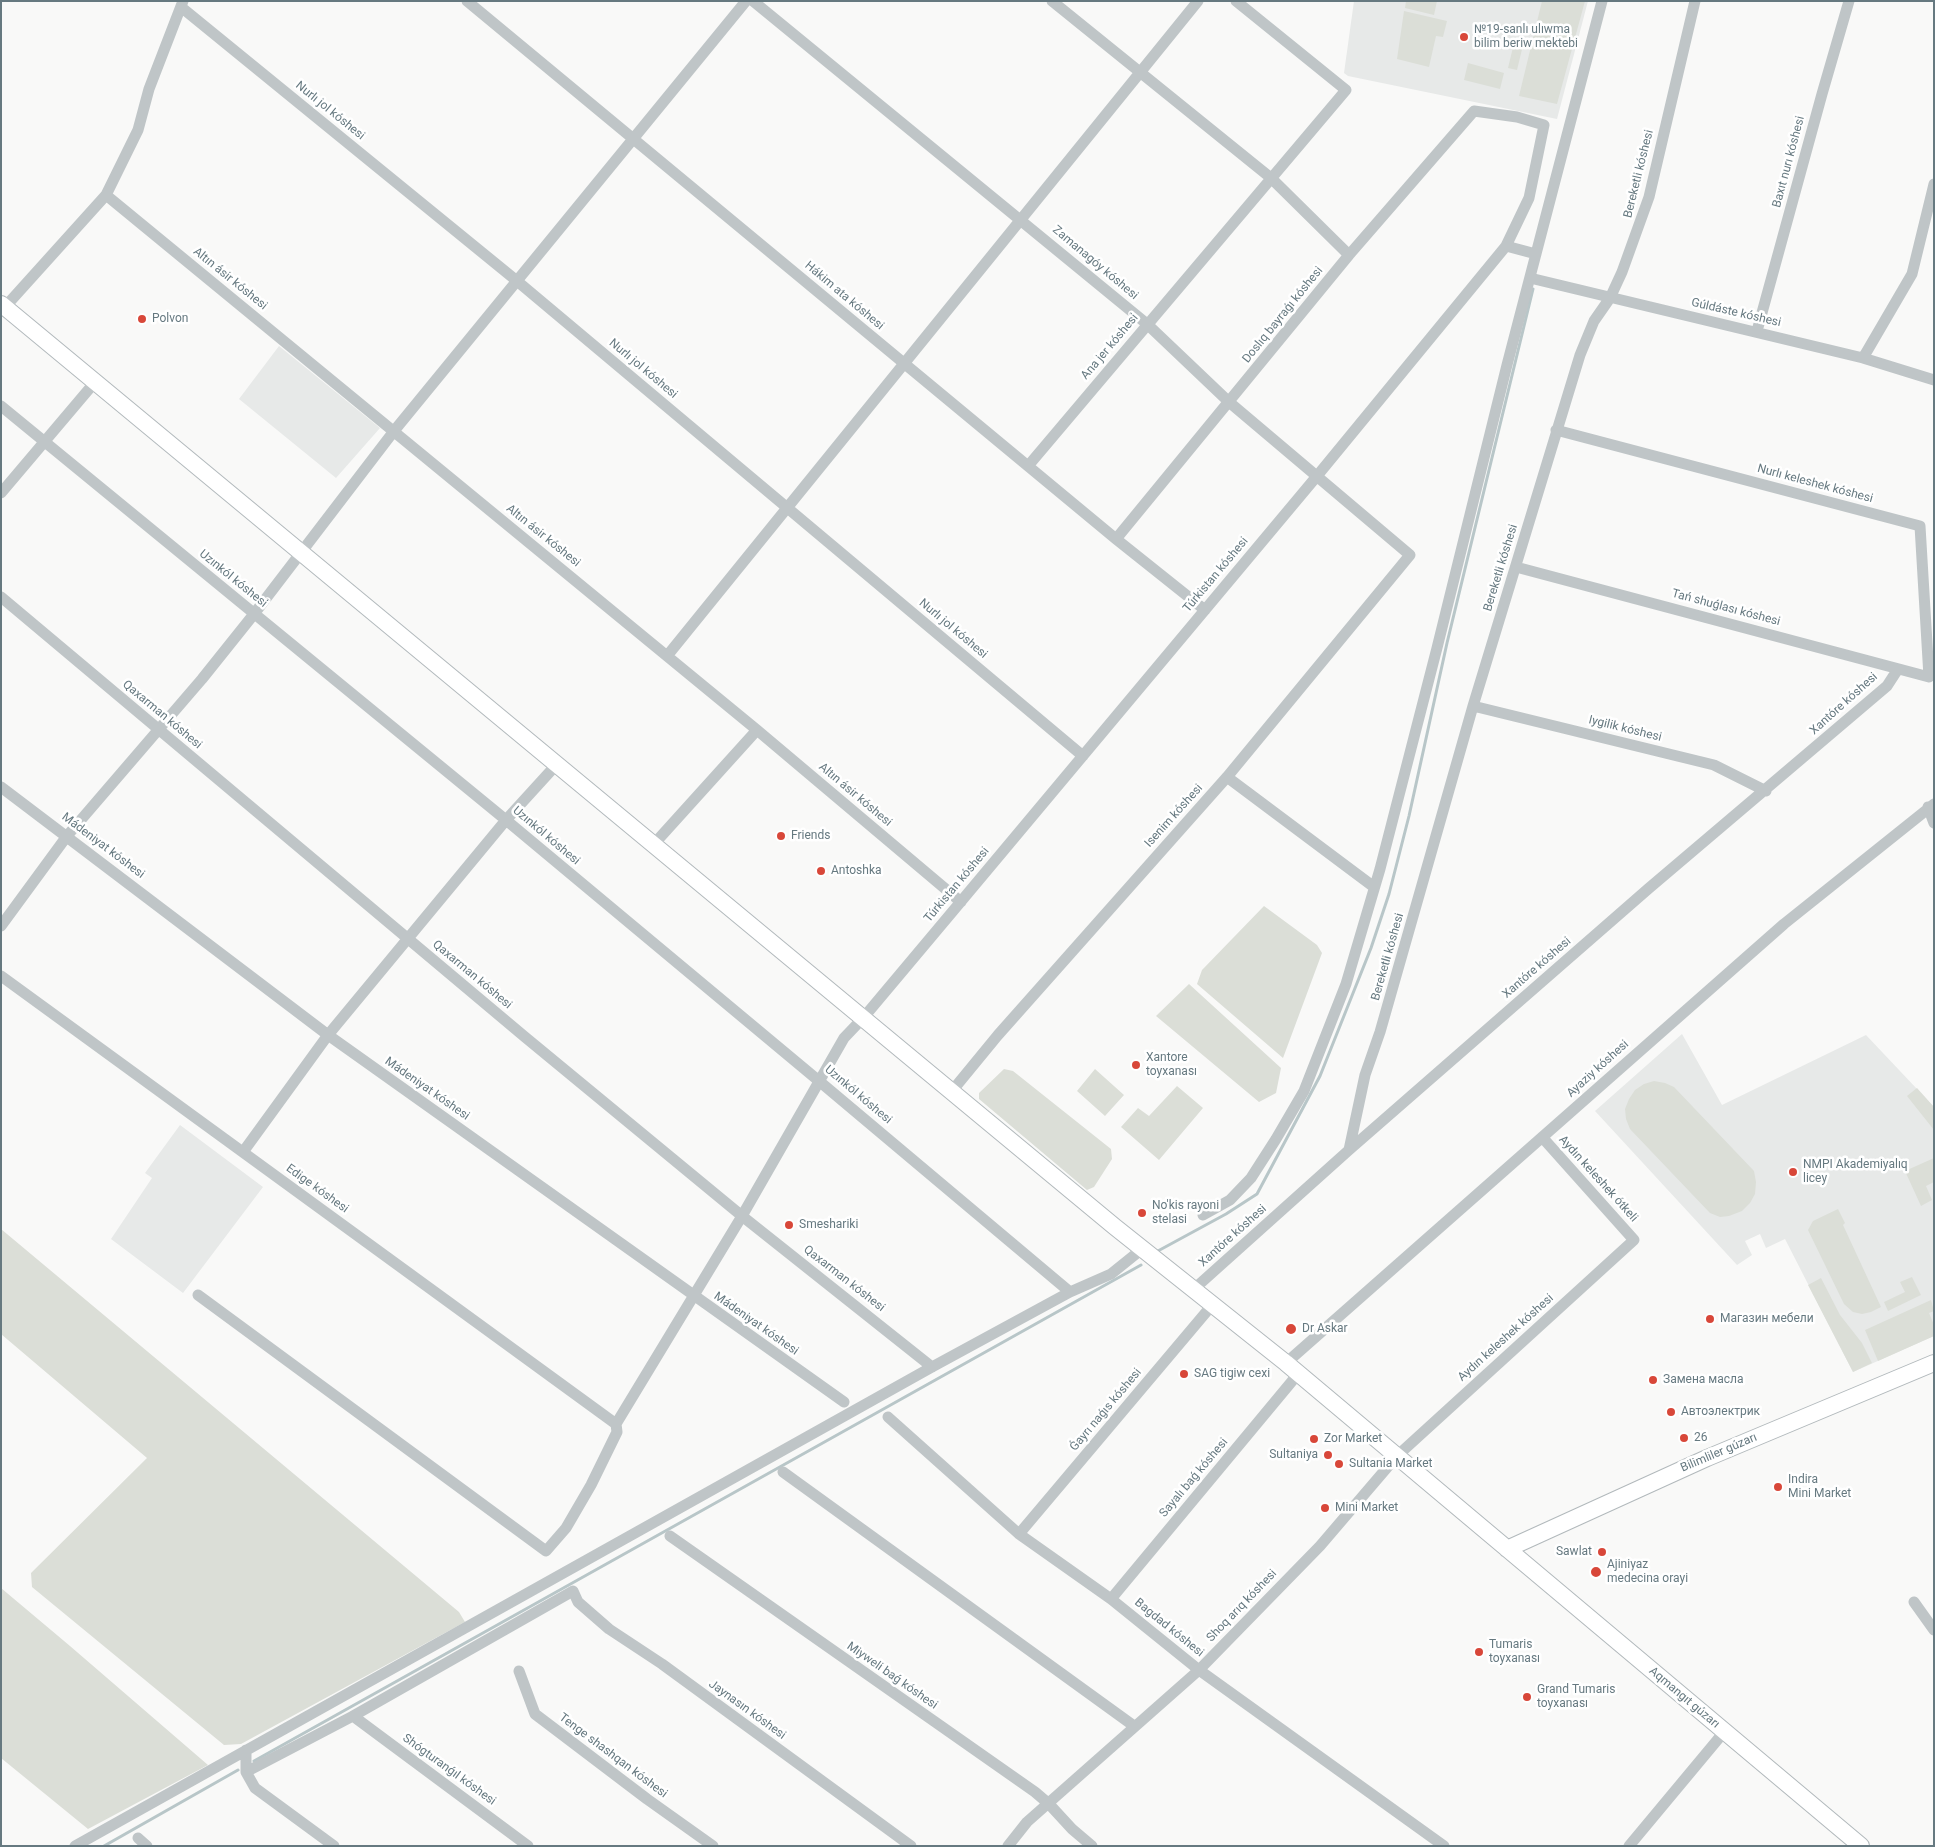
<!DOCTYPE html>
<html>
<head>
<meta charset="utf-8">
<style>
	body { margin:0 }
	#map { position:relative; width:1935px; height:1847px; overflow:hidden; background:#f9f9f8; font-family:Roboto,sans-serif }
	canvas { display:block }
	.frame { position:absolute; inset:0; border:2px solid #667980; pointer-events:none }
</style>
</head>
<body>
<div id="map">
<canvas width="1935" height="1847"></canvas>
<div class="frame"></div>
</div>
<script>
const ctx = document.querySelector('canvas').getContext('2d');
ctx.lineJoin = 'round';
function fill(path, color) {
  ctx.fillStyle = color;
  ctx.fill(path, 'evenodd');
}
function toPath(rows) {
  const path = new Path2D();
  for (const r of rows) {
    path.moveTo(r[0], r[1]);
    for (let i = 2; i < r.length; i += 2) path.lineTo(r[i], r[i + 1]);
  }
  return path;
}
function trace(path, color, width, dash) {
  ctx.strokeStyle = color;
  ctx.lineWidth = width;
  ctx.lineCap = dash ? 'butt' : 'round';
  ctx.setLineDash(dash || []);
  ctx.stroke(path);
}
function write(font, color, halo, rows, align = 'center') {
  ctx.font = font + ' Roboto,sans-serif';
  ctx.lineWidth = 5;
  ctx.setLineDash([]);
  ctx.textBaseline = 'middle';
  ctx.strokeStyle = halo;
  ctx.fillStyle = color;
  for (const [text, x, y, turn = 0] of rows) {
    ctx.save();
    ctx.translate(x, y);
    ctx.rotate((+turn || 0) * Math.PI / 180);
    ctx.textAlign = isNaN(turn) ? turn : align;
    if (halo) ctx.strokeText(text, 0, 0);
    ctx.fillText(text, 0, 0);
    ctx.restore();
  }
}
fill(toPath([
	[1354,1,1588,1,1557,119,1348,76,1344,73],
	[279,346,380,428,336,478,239,399],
	[1682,1034,1722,1105,1866,1035,1934,1107,1934,1336,1853,1372,1785,1239,1766,1248,1760,1234,1745,1241,1752,1255,1737,1265,1595,1111],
	[180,1125,263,1187,183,1293,111,1239,152,1178,145,1173]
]), '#e7e9e8');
fill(toPath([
	[1406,1,1437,1,1434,15,1405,8],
	[1542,1,1585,1,1557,104,1519,96],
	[1404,11,1447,21,1443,37,1436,36,1429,67,1397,59],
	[1515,39,1524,41,1517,70,1508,68],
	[1468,63,1504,73,1500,89,1464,80],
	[1264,906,1317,945,1322,953,1283,1058,1197,984,1202,970],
	[1189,984,1281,1068,1276,1093,1259,1102,1156,1016],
	[1004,1069,1013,1071,1111,1149,1112,1159,1094,1187,1087,1190,979,1099,979,1093],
	[1095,1069,1124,1095,1105,1116,1077,1091],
	[1654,1081,1665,1083,1674,1087,1754,1171,1756,1182,1755,1194,1750,1203,1742,1211,1729,1216,1720,1217,1710,1213,1630,1129,1626,1119,1625,1109,1629,1099,1635,1090,1644,1084],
	[1177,1086,1203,1108,1159,1160,1121,1127,1138,1108,1149,1116],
	[1917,1088,1934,1107,1934,1130,1907,1096],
	[1934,1158,1934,1182,1926,1186,1932,1200,1921,1206,1905,1171],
	[1838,1209,1845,1223,1843,1225,1881,1307,1871,1312,1862,1314,1853,1312,1844,1304,1808,1230,1813,1221],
	[1,1229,459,1612,465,1622,241,1744,224,1745,32,1587,31,1573,147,1458,1,1334],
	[1912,1277,1921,1295,1888,1311,1884,1302,1905,1292,1900,1282],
	[1821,1278,1840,1315,1862,1343,1872,1363,1853,1372,1808,1285],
	[1931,1300,1934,1311,1929,1313,1934,1325,1934,1336,1878,1361,1865,1330],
	[1,1588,70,1646,208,1765,88,1829,1,1758]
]), '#dbded7');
trace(toPath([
	[1156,1252,1226,1214,1257,1194,1320,1076,1371,948,1389,894,1409,816,1447,643,1533,289],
	[254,1761,1141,1265],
	[104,1846,238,1770]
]), '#b8c6c8', 3);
const secondary = toPath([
	[1,304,1115,1227,1286,1363,1861,1846],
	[1507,1549,1707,1458,1934,1363]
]);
trace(secondary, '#b2b9bc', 18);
trace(toPath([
	[467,1,1116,539,1205,610],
	[753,1,1147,324,1229,402,1410,555,1227,777,998,1035,952,1091],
	[1052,1,1271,178,1349,255],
	[181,7,517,281,1083,756],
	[106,195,757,730,961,902],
	[1506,246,1536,254],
	[1530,278,1863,358,1934,380],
	[5,307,106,195,138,130,149,89,183,1],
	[1757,331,1822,94,1849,1],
	[1863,358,1912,274,1934,184],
	[1,406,506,820,819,1081,1070,1292],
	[1556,430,1920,526,1929,677],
	[1028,466,1346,90,1236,1],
	[1,493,95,382],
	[1516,567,1929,677],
	[1,597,525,1037,742,1216,932,1367],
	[667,656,1198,1],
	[1473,706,1714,765,1766,791],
	[1227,777,1374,887],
	[1,787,328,1035,844,1402],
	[1928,807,1934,823],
	[654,844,757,730],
	[1,926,67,836,202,679,254,614,394,431,746,1],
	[1,976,616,1424],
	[1349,1150,1365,1075,1380,1032,1473,706,1580,355,1594,321,1610,298,1622,272,1649,197,1695,1],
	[243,1152,328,1035,506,820,557,764],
	[1203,1215,1230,1200,1251,1178,1276,1139,1304,1091,1346,984,1380,869,1437,648,1507,365,1602,1],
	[1194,1289,1349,1150,1648,889,1887,686,1898,669],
	[198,1295,546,1551,566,1528,591,1485,617,1432,616,1424,742,1216,844,1038,864,1017,953,911,1317,476,1506,246,1529,198,1544,125,1517,117,1474,111,1349,255,1116,539],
	[1286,1363,1784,924,1934,804],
	[888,1417,1019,1534,1111,1599,1199,1670,1444,1846],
	[783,1472,1134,1726],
	[1019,1534,1213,1304],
	[670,1536,1035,1792,1049,1804,1072,1829,1092,1846],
	[1111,1599,1298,1374],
	[1914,1602,1934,1630],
	[519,1671,535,1714,647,1799,713,1846],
	[353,1716,528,1846],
	[246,1750,246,1772,255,1788,334,1846],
	[246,1772,353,1716,573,1591,578,1602,609,1629,662,1664,911,1846],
	[138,1838,147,1846],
	[75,1846,932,1367,1070,1292,1111,1274,1142,1249],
	[1008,1846,1027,1822,1199,1670,1320,1546,1397,1456,1634,1240,1542,1137],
	[1629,1846,1724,1732]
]), '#bfc5c7', 11);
trace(secondary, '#fff', 16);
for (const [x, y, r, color] of [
	[1464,37,5,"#d84739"],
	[142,319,5,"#d84739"],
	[781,836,5,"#d84739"],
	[821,871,5,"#d84739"],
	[1136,1065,5,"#d84739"],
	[1793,1172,5,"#d84739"],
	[1142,1213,5,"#d84739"],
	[789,1225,5,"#d84739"],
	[1710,1319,5,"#d84739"],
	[1291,1329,6,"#d84739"],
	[1184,1374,5,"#d84739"],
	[1653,1380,5,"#d84739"],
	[1671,1412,5,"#d84739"],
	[1684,1438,5,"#d84739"],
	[1314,1439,5,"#d84739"],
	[1328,1455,5,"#d84739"],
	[1339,1464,5,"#d84739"],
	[1778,1487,5,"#d84739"],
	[1325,1508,5,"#d84739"],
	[1602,1552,5,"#d84739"],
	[1596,1572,6,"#d84739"],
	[1479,1652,5,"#d84739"],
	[1527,1697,5,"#d84739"]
]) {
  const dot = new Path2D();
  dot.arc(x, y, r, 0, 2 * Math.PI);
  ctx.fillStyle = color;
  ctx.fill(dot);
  trace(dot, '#fff', 2);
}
write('12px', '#667980', '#fff', [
	["№19-sanlı ulıwma",1474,30],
	["bilim beriw mektebi",1474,44],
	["Polvon",152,319],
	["Friends",791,836],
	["Antoshka",831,871],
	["Xantore",1146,1058],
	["toyxanası",1146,1072],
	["NMPI Akademiyalıq",1803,1165],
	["licey",1803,1179],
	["No'kis rayoni",1152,1206],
	["stelasi",1152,1220],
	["Smeshariki",799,1225],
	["Магазин мебели",1720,1319],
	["Dr Askar",1302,1329],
	["SAG tigiw cexi",1194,1374],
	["Замена масла",1663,1380],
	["Автоэлектрик",1681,1412],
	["26",1694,1438],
	["Zor Market",1324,1439],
	["Sultaniya",1318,1455,"right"],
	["Sultania Market",1349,1464],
	["Indira",1788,1480],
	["Mini Market",1788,1494],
	["Mini Market",1335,1508],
	["Sawlat",1592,1552,"right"],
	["Ajiniyaz",1607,1565],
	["medecina orayi",1607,1579],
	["Tumaris",1489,1645],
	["toyxanası",1489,1659],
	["Grand Tumaris",1537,1690],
	["toyxanası",1537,1704]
], 'left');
write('12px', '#667980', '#fff', [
	["Nurlı jol kóshesi",330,111,39],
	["Baxıt nurı kóshesi",1789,162,-75],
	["Bereketli kóshesi",1639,174,-76],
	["Zamanagóy kóshesi",1095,263,40],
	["Altın ásir kóshesi",230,279,39],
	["Hákim ata kóshesi",844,296,40],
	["Gúldáste kóshesi",1736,313,13],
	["Doslıq bayraǵı kóshesi",1283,315,-51],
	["Ana jer kóshesi",1110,347,-50],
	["Nurlı jol kóshesi",643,369,40],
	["Nurlı keleshek kóshesi",1815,484,15],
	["Altın ásir kóshesi",543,536,39],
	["Bereketli kóshesi",1501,568,-73],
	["Túrkistan kóshesi",1216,575,-50],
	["Uzınkól kóshesi",233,579,39],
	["Tań shuǵlası kóshesi",1726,608,15],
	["Nurlı jol kóshesi",953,629,40],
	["Xantóre kóshesi",1844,704,-42],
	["Qaxarman kóshesi",162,715,40],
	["Iygilik kóshesi",1625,729,14],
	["Altın ásir kóshesi",855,795,40],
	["Isenim kóshesi",1174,816,-48],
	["Uzınkól kóshesi",546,836,40],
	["Mádeniyat kóshesi",103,846,37],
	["Túrkistan kóshesi",957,885,-50],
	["Bereketli kóshesi",1388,957,-74],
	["Xantóre kóshesi",1537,968,-41],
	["Qaxarman kóshesi",472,975,40],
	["Ayaziy kóshesi",1598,1069,-42],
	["Mádeniyat kóshesi",427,1089,35],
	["Uzınkól kóshesi",858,1095,40],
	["Aydın keleshek ótkeli",1598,1179,48],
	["Edige kóshesi",317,1189,36],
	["Xantóre kóshesi",1233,1236,-42],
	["Qaxarman kóshesi",844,1279,38],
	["Mádeniyat kóshesi",756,1324,35],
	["Aydın keleshek kóshesi",1506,1338,-42],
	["Ǵayrı naǵıs kóshesi",1106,1410,-50],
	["Bilimliler gúzarı",1719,1453,-23],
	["Sayalı baǵ kóshesi",1194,1478,-50],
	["Shoq arıq kóshesi",1242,1606,-46],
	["Bagdad kóshesi",1169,1628,39],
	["Miyweli baǵ kóshesi",892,1676,35],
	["Aqmangıt gúzarı",1684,1698,40],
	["Jaynasın kóshesi",747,1710,36],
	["Tenge shashqan kóshesi",613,1756,37],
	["Shógturanǵıl kóshesi",449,1770,36]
]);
</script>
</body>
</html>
